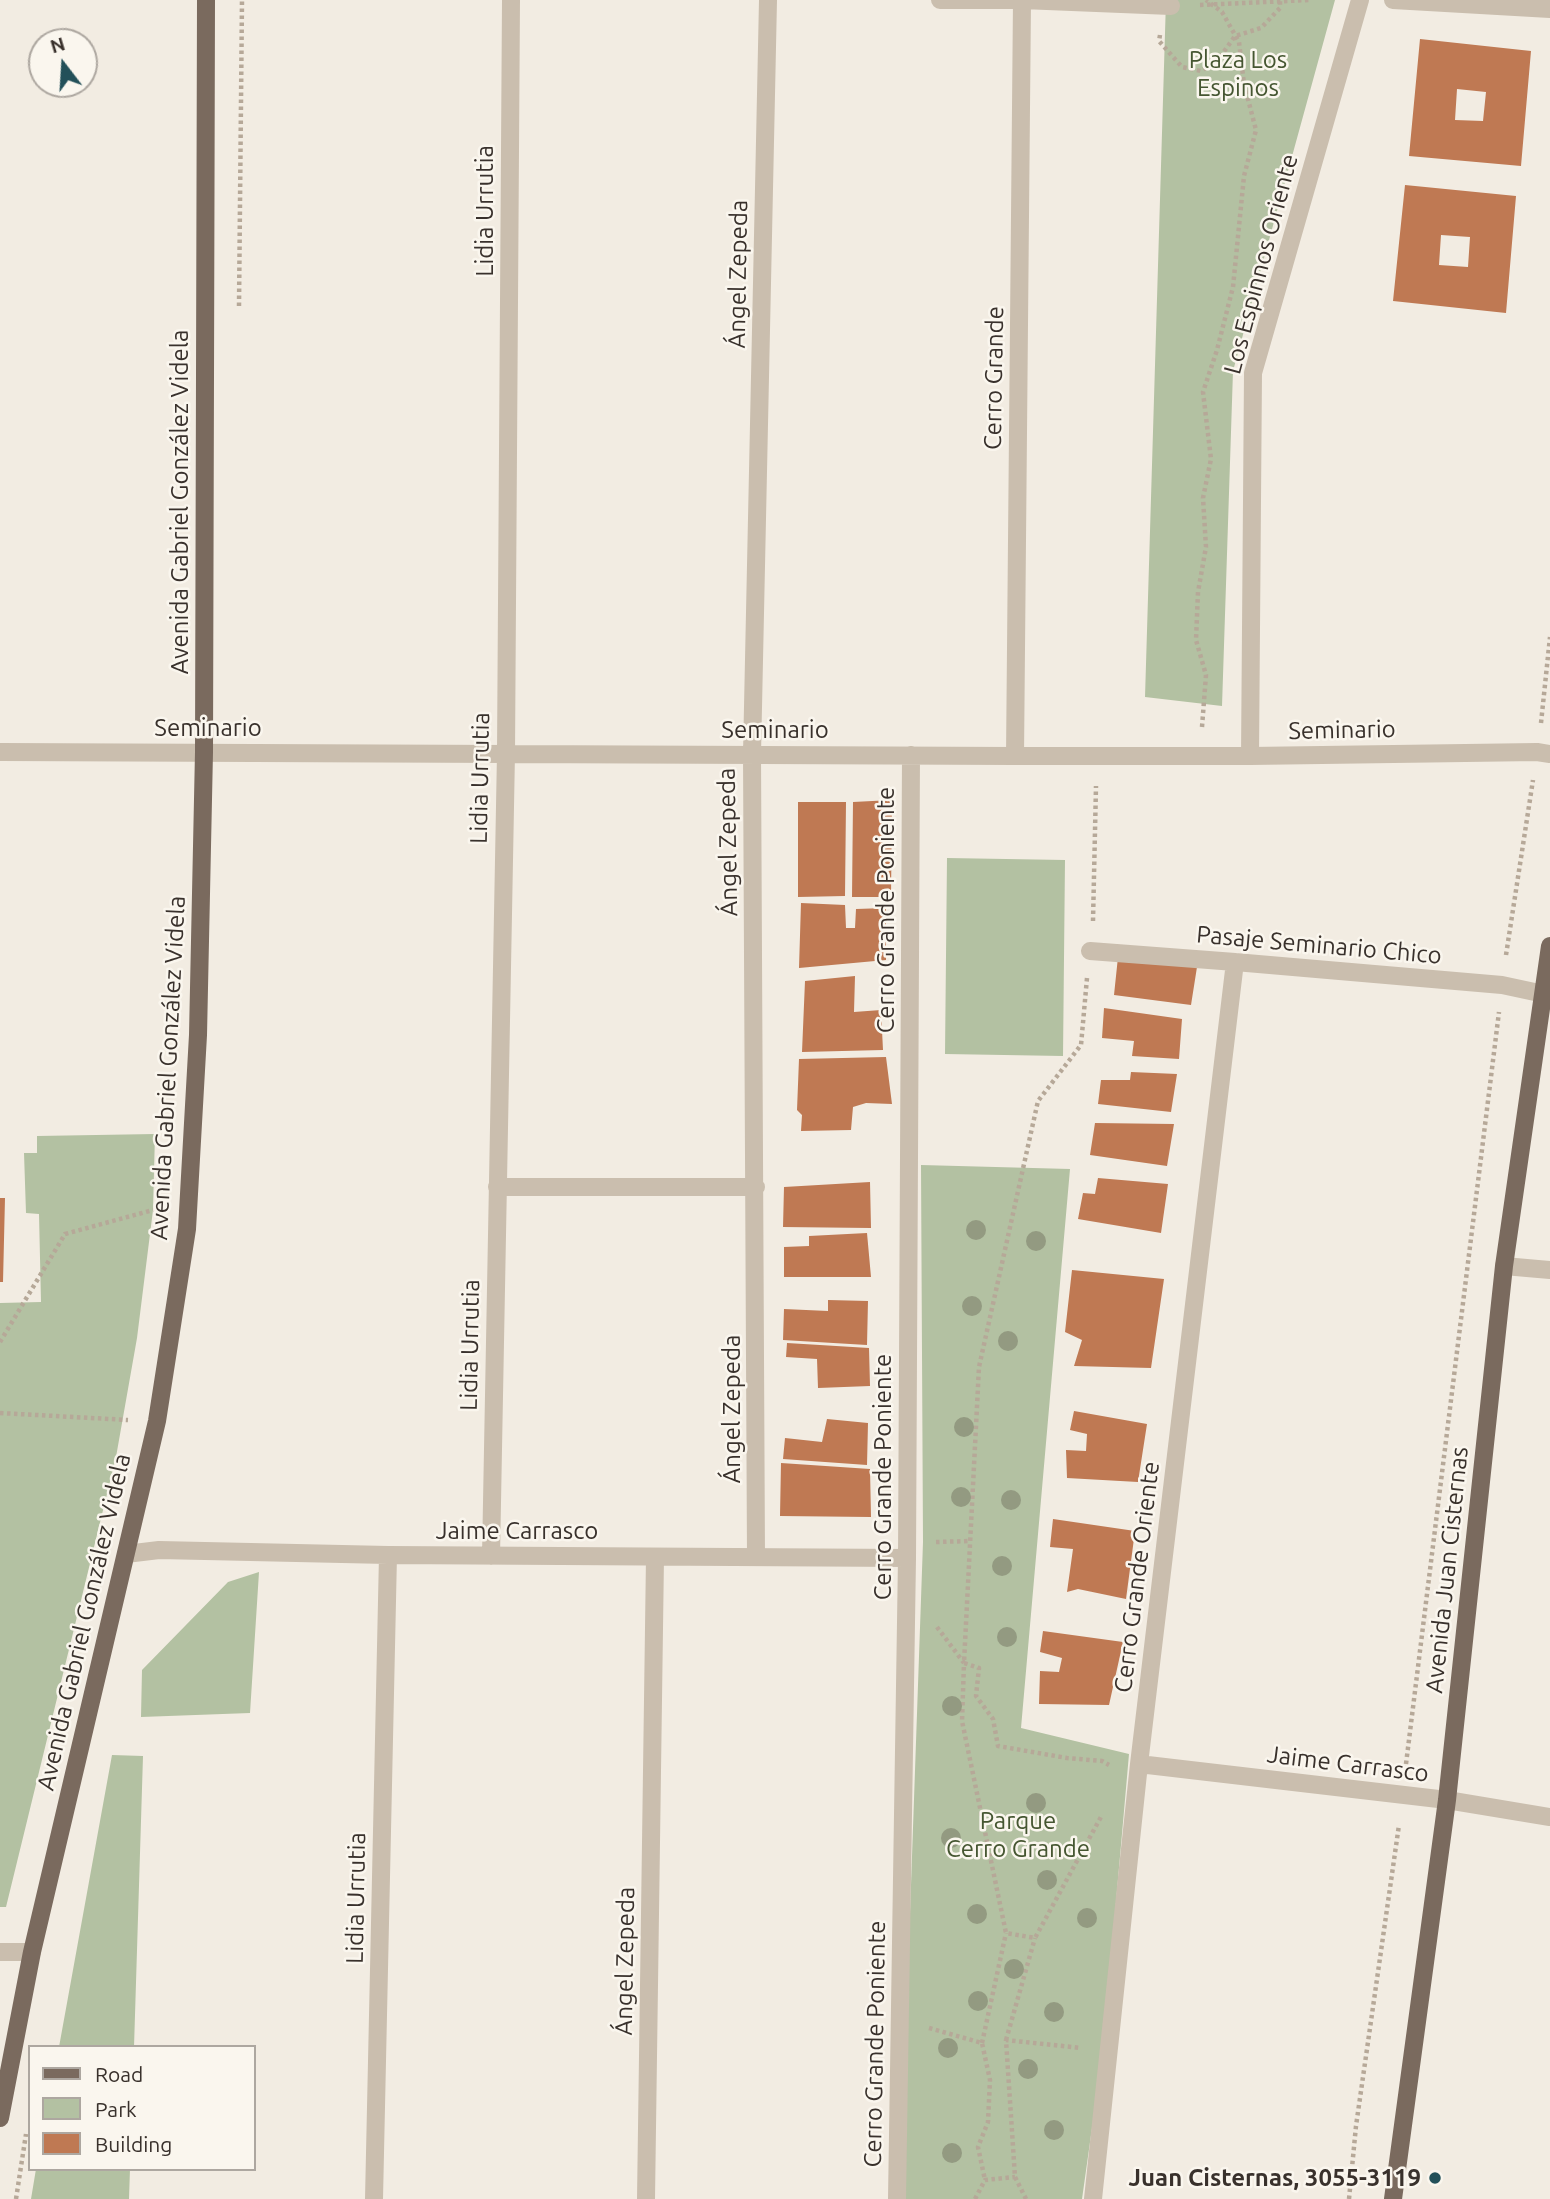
<!DOCTYPE html>
<html>
<head>
<meta charset="utf-8">
<style>
	body { margin:0 }
	#map { position:relative; width:1550px; height:2199px; overflow:hidden; background:#f2ece2; font-family:Ubuntu,sans-serif }
	canvas { display:block }
	.legend { position:absolute; left:28px; top:2045px; width:228px; height:126px; box-sizing:border-box; background:#faf6ee; border:2px solid #ada7a0; margin:0; padding:9px 12px; list-style:none; font-size:21px; color:#39312c }
	.legend li { display:flex; align-items:center; gap:14px; height:35px }
	.legend b { width:35px; border:2px solid #ada7a0 }
	.north { position:absolute; left:28px; top:28px; width:70px; height:70px; box-sizing:border-box; background:#faf6ee; border:2px solid #ada7a0; border-radius:50%; rotate:343deg; font-size:19px; font-weight:700; line-height:28px; text-align:center; color:#39312c }
	.north::after { content:''; display:block; margin:auto; width:24px; height:32px; background:#235059; clip-path:polygon(50% 0,100% 100%,50% 72%,0 100%) }
</style>
</head>
<body>
<div id="map">
<canvas width="1550" height="2199"></canvas>
<ul class="legend">
<li><b style="height:9px;background:#7a6a5e"></b>Road</li>
<li><b style="height:19px;background:#b3c1a2"></b>Park</li>
<li><b style="height:19px;background:#bf7953"></b>Building</li>
</ul>
<div class="north">N</div>
</div>
<script>
const ctx = document.querySelector('canvas').getContext('2d');
ctx.lineJoin = 'round';
function fill(path, color) {
  ctx.fillStyle = color;
  ctx.fill(path, 'evenodd');
}
function toPath(rows) {
  const path = new Path2D();
  for (const r of rows) {
    path.moveTo(r[0], r[1]);
    for (let i = 2; i < r.length; i += 2) path.lineTo(r[i], r[i + 1]);
  }
  return path;
}
function trace(path, color, width, dash) {
  ctx.strokeStyle = color;
  ctx.lineWidth = width;
  ctx.lineCap = dash ? 'butt' : 'round';
  ctx.setLineDash(dash || []);
  ctx.stroke(path);
}
function write(font, color, halo, rows, align = 'center') {
  ctx.font = font + ' Ubuntu,sans-serif';
  ctx.lineWidth = 5;
  ctx.setLineDash([]);
  ctx.textBaseline = 'middle';
  ctx.strokeStyle = halo;
  ctx.fillStyle = color;
  for (const [text, x, y, turn = 0] of rows) {
    ctx.save();
    ctx.translate(x, y);
    ctx.rotate((+turn || 0) * Math.PI / 180);
    ctx.textAlign = isNaN(turn) ? turn : align;
    if (halo) ctx.strokeText(text, 0, 0);
    ctx.fillText(text, 0, 0);
    ctx.restore();
  }
}
fill(toPath([
	[1166,0,1335,0,1233,371,1222,706,1145,697],
	[947,858,1065,860,1063,1056,945,1054],
	[155,1134,153,1210,137,1338,116,1457,6,1907,0,1907,0,1303,41,1302,39,1214,26,1213,24,1153,37,1153,37,1136],
	[921,1165,1070,1169,1021,1728,1129,1754,1103,2050,1082,2199,900,2199,923,1542],
	[259,1572,250,1713,141,1717,142,1670,228,1582],
	[112,1755,143,1756,134,2047,59,2047],
	[36,2169,130,2169,129,2199,31,2199]
]), '#b3c1a2');
fill(toPath([
	[1420,39,1531,51,1521,166,1409,156],
	[1457,89,1486,92,1483,121,1455,120],
	[1405,185,1516,196,1506,313,1393,301],
	[1441,235,1470,237,1468,267,1439,265],
	[892,800,891,897,852,897,853,802],
	[798,802,846,802,845,896,798,897],
	[801,903,845,905,846,928,855,928,856,909,886,908,886,960,799,968],
	[1118,957,1197,967,1191,1005,1114,995],
	[855,976,854,1012,881,1010,883,1050,802,1052,805,981],
	[1104,1008,1182,1019,1179,1059,1132,1056,1134,1041,1102,1038],
	[886,1057,892,1104,866,1103,853,1107,851,1130,801,1131,802,1115,797,1110,799,1059],
	[1131,1072,1177,1074,1171,1112,1098,1104,1101,1080,1130,1080],
	[1095,1123,1174,1124,1167,1166,1090,1155],
	[1098,1178,1168,1184,1161,1233,1078,1219,1083,1193,1095,1194],
	[870,1182,871,1228,783,1227,784,1187],
	[0,1198,5,1198,3,1282,0,1282],
	[867,1233,871,1277,784,1277,784,1247,809,1246,809,1236],
	[1072,1270,1164,1279,1151,1368,1074,1366,1082,1340,1065,1332],
	[828,1300,868,1301,867,1345,783,1340,784,1309,828,1311],
	[787,1343,869,1348,870,1386,818,1388,817,1359,786,1357],
	[1074,1411,1147,1424,1138,1482,1067,1478,1066,1450,1086,1451,1087,1434,1070,1430],
	[827,1419,868,1423,867,1465,783,1459,785,1438,822,1442],
	[781,1463,870,1469,871,1517,780,1516],
	[1053,1519,1135,1531,1126,1599,1078,1589,1067,1592,1073,1549,1050,1547],
	[1043,1631,1123,1642,1109,1705,1039,1704,1040,1671,1059,1672,1062,1658,1040,1652]
]), '#bf7953');
trace(toPath([
	[1200,5,1309,0],
	[1160,35,1159,41,1182,67,1201,71,1218,60,1235,36,1261,28,1280,8,1280,0],
	[239,306,242,0],
	[1541,723,1550,637],
	[1202,727,1206,675,1196,640,1198,592,1206,547,1203,498,1211,459,1203,392,1217,350,1233,287,1244,176,1256,130,1244,84,1239,42,1222,12,1206,0],
	[1093,921,1096,786],
	[1506,955,1533,780],
	[1087,978,1081,1045,1038,1101,979,1367,964,1663,979,1668,976,1696,993,1719,998,1746,1067,1758,1102,1761,1109,1765],
	[0,1342,65,1234,153,1210],
	[0,1413,128,1420],
	[936,1542,970,1541],
	[937,1627,964,1663,962,1721,1006,1933,1035,1938,1102,1815],
	[1406,1764,1499,1012],
	[929,2028,982,2043,990,2080,988,2122,978,2147,985,2180],
	[1006,2040,1035,1938],
	[982,2043,1006,1933],
	[16,2199,26,2134],
	[975,2199,985,2180,1015,2177],
	[1026,2199,1015,2177,1006,2040,1081,2048],
	[1349,2199,1356,2126,1399,1825]
]), '#b6a898', 4.5, [3.5, 3.5]);
trace(toPath([
	[940,0,1022,0,1171,6],
	[1393,0,1550,9],
	[0,752,1015,756,1250,756,1537,752,1550,754],
	[1015,756,1022,0],
	[1250,756,1253,373,1360,0],
	[1090,951,1235,962,1502,985,1544,994],
	[497,1187,756,1187],
	[1504,1266,1550,1270],
	[126,1554,159,1550,388,1555,907,1558],
	[491,1556,506,753,511,0],
	[756,1557,752,754,768,0],
	[1139,1764,1447,1800,1550,1817],
	[0,1952,32,1952],
	[374,2199,388,1555],
	[646,2199,655,1557],
	[897,2199,907,1558,911,755],
	[1093,2199,1139,1764,1235,962]
]), '#cabeae', 18);
trace(toPath([
	[0,2118,32,1952,157,1421,187,1229,198,1035,204,752,206,0],
	[1393,2199,1447,1800,1504,1266,1550,946]
]), '#7a6a5e', 18);
ctx.fillStyle = '#939a81';
for (const [x, y] of [
	[976,1230],
	[1036,1241],
	[972,1306],
	[1008,1341],
	[964,1427],
	[961,1497],
	[1011,1500],
	[1002,1566],
	[1007,1637],
	[952,1706],
	[1036,1803],
	[951,1838],
	[1047,1880],
	[977,1914],
	[1087,1918],
	[1014,1969],
	[978,2001],
	[1054,2012],
	[948,2048],
	[1028,2069],
	[1054,2130],
	[952,2153]
]) {
  ctx.beginPath();
  ctx.arc(x, y, 10, 0, 2 * Math.PI);
  ctx.fill();
}
for (const [x, y, r, color] of [
	[1435,2178,7,"#235059"]
]) {
  const dot = new Path2D();
  dot.arc(x, y, r, 0, 2 * Math.PI);
  ctx.fillStyle = color;
  ctx.fill(dot);
  trace(dot, '#faf6ee', 2.5);
}
write('24px', '#455631', '#faf6ee', [
	["Plaza Los",1238,60],
	["Espinos",1238,88],
	["Parque",1018,1821],
	["Cerro Grande",1018,1849]
]);
write('24px', '#39312c', '#faf6ee', [
	["Lidia Urrutia",485,211,-90],
	["Los Espinnos Oriente",1261,264,-75],
	["Ángel Zepeda",738,274,-89],
	["Cerro Grande",994,378,-89],
	["Avenida Gabriel González Videla",180,502,-90],
	["Seminario",208,728],
	["Seminario",775,730],
	["Seminario",1342,730,-1],
	["Lidia Urrutia",480,778,-89],
	["Ángel Zepeda",728,842,-91],
	["Cerro Grande Poniente",886,910,-90],
	["Pasaje Seminario Chico",1319,945,5],
	["Avenida Gabriel González Videla",168,1068,-87],
	["Lidia Urrutia",470,1345,-89],
	["Ángel Zepeda",732,1409,-90],
	["Cerro Grande Poniente",883,1477,-90],
	["Jaime Carrasco",517,1531],
	["Avenida Juan Cisternas",1447,1570,-84],
	["Cerro Grande Oriente",1137,1577,-83],
	["Avenida Gabriel González Videla",84,1622,-77],
	["Jaime Carrasco",1348,1764,7],
	["Lidia Urrutia",356,1898,-89],
	["Ángel Zepeda",625,1961,-89],
	["Cerro Grande Poniente",875,2044,-89]
]);
write('bold 24px', '#39312c', '#faf6ee', [
	["Juan Cisternas, 3055-3119",1421,2178]
], 'right');
</script>
</body>
</html>
